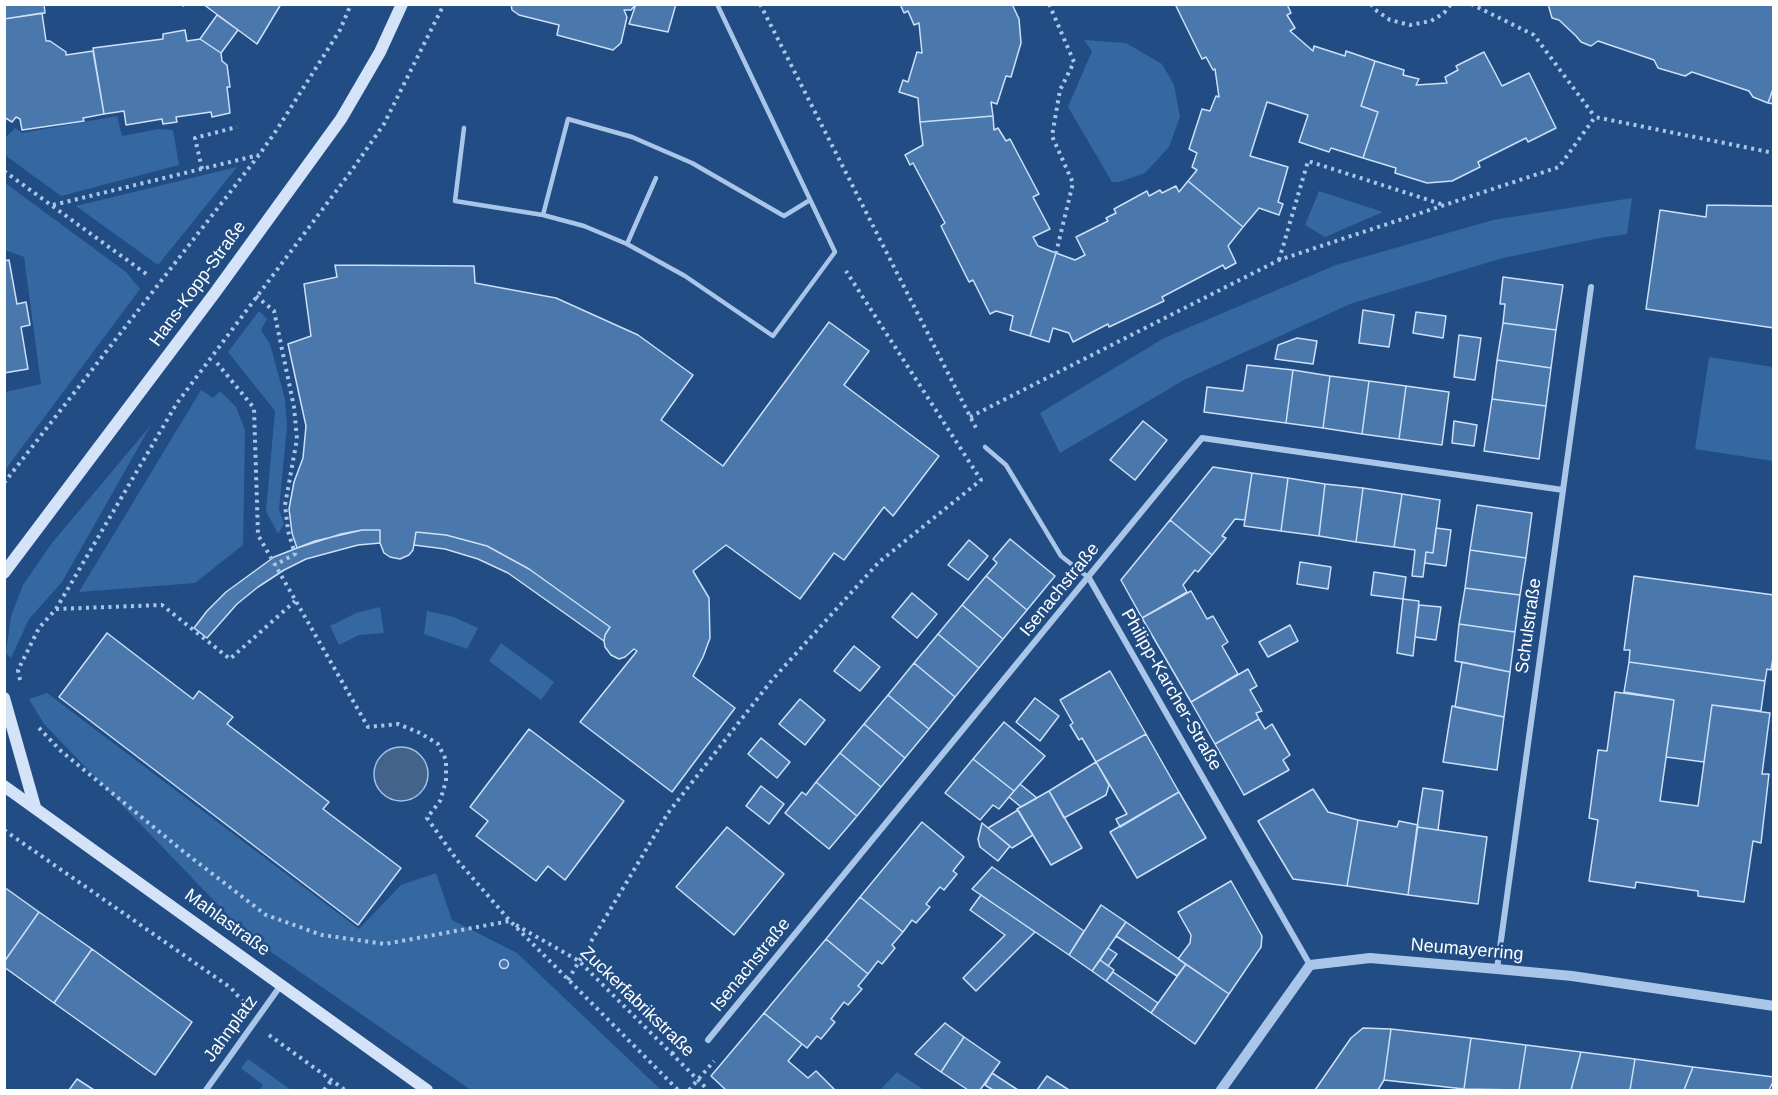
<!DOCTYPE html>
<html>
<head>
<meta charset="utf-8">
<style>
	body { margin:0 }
	#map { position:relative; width:1778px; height:1095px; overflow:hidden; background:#214d84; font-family:Arial,sans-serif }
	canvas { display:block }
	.frame { position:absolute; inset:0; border:6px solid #fff; pointer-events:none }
</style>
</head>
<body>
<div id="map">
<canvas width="1778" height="1095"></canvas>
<div class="frame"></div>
</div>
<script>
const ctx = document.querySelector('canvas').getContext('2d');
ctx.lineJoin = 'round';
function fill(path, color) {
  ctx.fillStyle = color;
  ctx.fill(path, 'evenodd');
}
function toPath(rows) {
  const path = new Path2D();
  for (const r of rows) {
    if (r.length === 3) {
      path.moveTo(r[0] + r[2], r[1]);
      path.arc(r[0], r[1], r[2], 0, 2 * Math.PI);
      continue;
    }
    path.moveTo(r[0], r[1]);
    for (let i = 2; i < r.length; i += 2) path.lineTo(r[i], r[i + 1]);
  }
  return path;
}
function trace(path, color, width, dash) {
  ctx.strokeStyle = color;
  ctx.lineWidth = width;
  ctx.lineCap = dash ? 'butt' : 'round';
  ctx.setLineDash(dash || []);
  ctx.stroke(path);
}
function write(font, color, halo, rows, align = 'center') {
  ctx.font = font + ' Arial,sans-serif';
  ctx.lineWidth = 5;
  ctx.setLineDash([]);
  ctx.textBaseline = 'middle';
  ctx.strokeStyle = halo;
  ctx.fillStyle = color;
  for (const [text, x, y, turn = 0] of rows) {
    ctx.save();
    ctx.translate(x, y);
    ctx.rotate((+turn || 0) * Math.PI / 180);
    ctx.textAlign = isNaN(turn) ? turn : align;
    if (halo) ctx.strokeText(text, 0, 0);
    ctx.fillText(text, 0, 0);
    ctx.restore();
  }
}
fill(toPath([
	[1084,40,1126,43,1162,64,1174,85,1180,117,1169,147,1145,173,1119,182,1112,182,1068,107,1092,51],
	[117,116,122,136,159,129,173,130,179,165,61,196,5,155,5,138,15,128,22,133],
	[237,167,158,265,76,206],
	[5,183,126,272,140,289,5,470,5,392,41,384,24,257,5,250],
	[1319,191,1383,212,1325,237,1305,225],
	[1632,198,1627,234,1600,238,1503,258,1350,304,1184,380,1060,453,1040,413,1164,338,1336,265,1493,220],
	[259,311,267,319,261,330,270,344,285,399,287,426,279,509,284,524,278,534,266,511,275,411,228,352],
	[1709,357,1773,367,1773,461,1695,449],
	[201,390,213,398,220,391,236,407,245,430,243,545,195,583,79,592],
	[151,425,62,582,29,619,11,658,6,653,11,616,23,585,52,543],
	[380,607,384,633,359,635,339,645,330,626,356,613],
	[427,611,454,617,478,628,467,649,424,634],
	[501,643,554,682,541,700,489,661],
	[47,693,359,929,401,885,436,873,452,920,517,953,661,1090,471,1090,248,936,44,724,29,699],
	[248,1059,291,1090,259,1090,263,1085,241,1068],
	[897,1072,924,1090,880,1090]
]), '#3567a1');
const water = toPath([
	[401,774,27]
]);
fill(water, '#43638a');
trace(water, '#9dc1ea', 1.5);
const building = toPath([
	[4,4,44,4,45,13,4,19,4,4],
	[203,4,281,4,257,44,203,4],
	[511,4,636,4,631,10,624,10,627,17,621,43,613,50,557,35,559,25,519,15,512,10,511,4],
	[636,4,676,4,668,32,629,24,636,4],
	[900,4,1012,4,1019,19,1021,43,1011,77,1006,76,997,104,991,102,993,116,920,122,918,98,899,92,903,80,908,82,917,52,922,53,919,23,914,25,908,11,904,13,900,4],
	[1175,4,1287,4,1291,13,1287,15,1295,28,1290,31,1313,51,1314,46,1345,56,1346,51,1375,61,1361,106,1378,112,1363,158,1331,148,1329,152,1299,142,1308,115,1267,102,1250,156,1288,167,1278,202,1283,204,1279,215,1259,208,1243,227,1188,181,1197,170,1192,167,1197,153,1189,149,1202,109,1210,111,1216,96,1219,97,1215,69,1213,70,1206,57,1202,59,1175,4],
	[1548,4,1774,4,1774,86,1768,103,1753,97,1749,91,1692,72,1685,76,1658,68,1654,60,1598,41,1591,46,1581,42,1576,36,1559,20,1552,18,1548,4],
	[42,13,46,41,50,41,66,52,66,55,93,51,104,114,83,118,84,121,22,130,20,119,16,117,12,122,4,117,4,19,42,13],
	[217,15,238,30,221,53,200,39,217,15],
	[185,30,187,41,200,39,221,53,222,61,227,65,230,87,227,87,230,113,212,117,211,112,176,117,177,122,163,124,162,119,126,125,124,111,104,114,93,48,163,39,163,34,185,30],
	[1484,52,1502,86,1529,73,1556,128,1528,142,1526,138,1478,162,1480,167,1452,181,1427,183,1395,173,1396,168,1363,158,1378,112,1361,106,1375,61,1404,70,1403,75,1419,79,1416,85,1447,83,1445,77,1458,70,1456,66,1484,52],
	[1774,86,1774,104,1768,103,1774,86],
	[993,116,994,130,998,128,1006,141,1010,139,1039,194,1033,197,1050,229,1033,237,1038,246,1056,253,1030,336,1010,330,1013,316,996,311,990,314,973,280,969,282,941,226,945,223,913,163,910,165,905,155,923,145,920,122,993,116],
	[1188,181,1243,227,1228,246,1236,263,1225,269,1223,265,1162,297,1164,301,1109,327,1108,324,1073,342,1069,333,1053,328,1049,342,1030,336,1056,253,1075,260,1085,255,1076,237,1108,221,1106,218,1116,213,1114,209,1147,191,1149,196,1160,190,1162,193,1176,186,1179,192,1188,181],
	[1707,205,1774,206,1774,328,1646,309,1660,210,1706,217,1707,205],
	[9,260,17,304,26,302,30,325,21,327,28,369,4,373,4,261,9,260],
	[335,265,474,266,475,283,556,298,638,335,693,375,661,420,723,466,829,322,869,351,844,385,939,456,893,516,884,507,844,560,834,553,800,599,726,545,693,571,709,598,710,638,703,657,693,676,735,708,672,792,580,722,637,651,634,649,625,657,619,659,611,655,605,647,604,641,605,635,610,627,529,569,487,546,446,535,416,532,413,550,409,555,400,559,390,557,384,553,380,543,380,530,362,530,341,534,297,548,292,533,289,509,294,482,303,458,306,426,288,344,311,336,304,284,337,277,335,265],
	[1503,277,1563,285,1556,330,1503,323,1505,304,1500,304,1503,277],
	[1363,310,1394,315,1389,347,1359,343,1363,310],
	[1416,312,1446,316,1443,338,1413,333,1416,312],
	[1503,323,1556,330,1551,368,1497,360,1503,323],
	[1459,335,1481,338,1475,380,1454,377,1459,335],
	[1297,338,1317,341,1313,364,1275,359,1278,345,1297,338],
	[1497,360,1551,368,1546,406,1492,399,1497,360],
	[1247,365,1293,370,1286,423,1204,412,1207,387,1243,391,1247,365],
	[1293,370,1330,376,1323,428,1286,423,1293,370],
	[1330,376,1369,381,1362,434,1323,428,1330,376],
	[1369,381,1406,386,1399,439,1362,434,1369,381],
	[1406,386,1449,392,1442,445,1399,439,1406,386],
	[1492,399,1546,406,1539,459,1484,451,1492,399],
	[1143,421,1167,440,1135,480,1110,460,1143,421],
	[1454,421,1477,425,1474,446,1452,443,1454,421],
	[1213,467,1252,473,1245,520,1235,519,1222,536,1226,538,1212,555,1170,520,1213,467],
	[1252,473,1288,478,1281,531,1244,526,1252,473],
	[1288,478,1325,484,1319,536,1281,531,1288,478],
	[1325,484,1363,488,1356,542,1319,536,1325,484],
	[1363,488,1402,494,1394,547,1356,542,1363,488],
	[1402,494,1440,500,1433,553,1426,552,1423,577,1412,576,1415,550,1394,547,1402,494],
	[1477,505,1532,513,1526,558,1470,550,1477,505],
	[1170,520,1212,555,1198,572,1195,570,1183,585,1187,592,1142,618,1121,580,1170,520],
	[1436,528,1451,530,1446,566,1425,563,1426,552,1433,553,1436,528],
	[362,530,380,530,380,543,358,545,306,559,284,570,258,587,237,604,207,638,194,628,207,611,226,592,274,557,315,541,362,530],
	[416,532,446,535,487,546,529,569,610,627,605,635,604,641,508,573,478,559,445,549,414,545,416,532],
	[1010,539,1055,576,1027,610,986,576,997,563,993,559,1010,539],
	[969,540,988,556,968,580,948,565,969,540],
	[1470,550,1526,558,1520,595,1465,588,1470,550],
	[1300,562,1331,567,1328,589,1297,584,1300,562],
	[1374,572,1406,577,1403,599,1371,595,1374,572],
	[986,576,1027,610,1003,639,962,605,986,576],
	[1634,576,1774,595,1774,652,1771,670,1767,669,1765,681,1629,662,1630,650,1624,650,1634,576],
	[1465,588,1520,595,1515,632,1459,624,1465,588],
	[1191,591,1207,619,1213,616,1228,642,1222,646,1238,674,1191,702,1142,618,1191,591],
	[912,593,937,614,917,638,892,617,912,593],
	[1403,599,1419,601,1413,656,1397,653,1403,599],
	[962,605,1003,639,979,668,938,634,962,605],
	[1419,605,1441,607,1436,640,1415,637,1419,605],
	[1459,624,1515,632,1510,672,1455,661,1459,624],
	[1290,625,1298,641,1268,657,1259,642,1290,625],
	[107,633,193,699,199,691,233,717,227,724,329,802,323,809,401,868,358,925,59,697,107,633],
	[938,634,979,668,955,697,914,663,938,634],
	[854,646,880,667,860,691,834,671,854,646],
	[1462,662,1510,672,1504,717,1455,707,1462,662],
	[1629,662,1765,681,1761,711,1712,705,1704,762,1666,757,1674,700,1624,692,1629,662],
	[914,663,955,697,929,729,888,695,914,663],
	[1248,669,1257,686,1250,690,1262,711,1256,713,1259,719,1215,744,1191,702,1248,669],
	[1110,671,1146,734,1096,762,1082,738,1079,740,1070,725,1073,723,1060,700,1110,671],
	[1615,692,1674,700,1660,801,1698,806,1712,705,1770,713,1762,774,1769,774,1761,843,1753,841,1744,902,1698,896,1698,891,1636,882,1635,888,1589,881,1598,820,1589,818,1598,750,1607,751,1615,692],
	[888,695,929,729,905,758,864,724,888,695],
	[1035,698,1059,716,1040,741,1016,722,1035,698],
	[800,699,825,720,805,745,779,724,800,699],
	[1452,706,1504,717,1497,770,1443,762,1452,706],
	[1259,719,1265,729,1272,724,1290,755,1283,760,1289,770,1244,795,1215,744,1259,719],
	[1004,722,1045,756,1014,791,973,759,1004,722],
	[864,724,905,758,881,787,840,753,864,724],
	[529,729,624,801,565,880,548,866,536,881,476,836,488,821,470,807,529,729],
	[1146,734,1179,792,1120,827,1116,819,1127,814,1096,762,1146,734],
	[761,738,790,762,777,778,748,754,761,738],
	[840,753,881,787,857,816,816,782,840,753],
	[973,759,1014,791,999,809,993,805,980,820,945,793,973,759],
	[1096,762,1109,785,1106,795,1064,818,1049,791,1096,762],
	[816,782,857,816,829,849,785,813,802,792,806,795,816,782],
	[1020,784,1037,798,1021,807,1009,797,1020,784],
	[761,786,784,804,769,824,746,806,761,786],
	[1423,788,1443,791,1438,830,1417,827,1423,788],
	[1313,789,1328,812,1358,820,1347,886,1293,879,1258,821,1313,789],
	[1049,791,1082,848,1051,865,1017,809,1049,791],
	[1179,792,1206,838,1137,878,1110,832,1179,792],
	[1018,810,1033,835,1012,848,988,828,1018,810],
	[1358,820,1397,827,1399,821,1418,825,1408,895,1347,886,1358,820],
	[922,822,964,857,953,871,957,874,944,890,940,887,926,904,930,907,916,923,912,920,903,932,860,897,922,822],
	[982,823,1010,846,998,861,980,847,978,839,982,823],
	[727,827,784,874,734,935,676,887,727,827],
	[1417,827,1487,837,1478,904,1408,895,1417,827],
	[992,867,1084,931,1069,955,972,889,992,867],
	[1231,881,1262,936,1261,947,1229,994,1178,959,1190,943,1191,935,1178,912,1231,881],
	[4,887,39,912,4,962,4,887],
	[981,895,1035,932,976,991,963,978,1005,935,970,910,981,895],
	[860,897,903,932,892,945,895,948,882,964,878,961,868,974,826,939,860,897],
	[1101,905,1126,922,1092,971,1069,955,1101,905],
	[39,912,92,949,54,1003,4,967,4,962,39,912],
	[1126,922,1186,964,1177,976,1116,936,1126,922],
	[826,939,868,974,858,986,862,989,848,1005,844,1002,831,1019,835,1022,821,1039,817,1036,807,1048,764,1013,826,939],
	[1108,948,1117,954,1108,966,1100,960,1108,948],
	[92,949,192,1022,155,1075,54,1003,92,949],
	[504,964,4.5],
	[1100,960,1114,970,1106,981,1092,971,1100,960],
	[1186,964,1229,994,1195,1044,1151,1013,1186,964],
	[1113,972,1158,1003,1151,1013,1106,981,1113,972],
	[764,1013,802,1044,788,1061,808,1078,816,1071,835,1090,726,1090,711,1076,764,1013],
	[945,1023,964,1037,941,1072,915,1054,945,1023],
	[1363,1028,1391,1029,1384,1080,1378,1090,1315,1090,1351,1038,1363,1028],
	[1391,1029,1471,1038,1464,1089,1384,1080,1391,1029],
	[964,1037,1000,1062,980,1090,968,1090,941,1072,964,1037],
	[1471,1038,1526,1045,1519,1090,1464,1089,1471,1038],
	[1526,1045,1581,1052,1571,1090,1519,1090,1526,1045],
	[1581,1052,1635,1059,1630,1090,1571,1090,1581,1052],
	[1635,1059,1693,1067,1684,1090,1630,1090,1635,1059],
	[1693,1067,1774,1077,1774,1080,1769,1090,1684,1090,1693,1067],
	[992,1073,1018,1090,993,1090,985,1085,992,1073],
	[1047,1076,1069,1090,1037,1090,1047,1076],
	[77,1079,94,1090,69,1090,77,1079]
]);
fill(building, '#4a77ac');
trace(building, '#cde0f7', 1.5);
trace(toPath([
	[760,4,977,430],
	[1049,4,1074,62,1060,90,1052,136,1073,183,1056,253],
	[1371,4,1374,9,1390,20,1410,25,1431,21,1444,13,1451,4],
	[1471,4,1534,35,1595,117],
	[182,6,183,4],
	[202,169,195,138,237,127],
	[4,171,149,276],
	[53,205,259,155],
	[1279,260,1308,161,1444,205],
	[256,296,274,311,294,407,297,439,285,505,288,531,295,554,275,565],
	[217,363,254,408,258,535,368,727,398,724,420,733,438,744,446,760,446,781,440,801,427,818,457,860,510,921,678,1090],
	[970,417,1279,260,1559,167,1595,117,1774,153],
	[4,483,259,155,276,131,340,30,351,4],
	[56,609,162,605,230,659,295,601],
	[20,680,18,670,39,628,56,609,177,403,352,170,384,124,444,4],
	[39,728,61,751,184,852,266,915,322,935,385,944,510,921],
	[4,830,231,988,244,1003],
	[516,925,579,961,708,1090],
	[568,980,668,813,772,680,879,562,981,480,846,271],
	[269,1035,345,1090],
	[672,1054,685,1037],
	[324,1090,331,1081],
	[689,1090,714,1061]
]), '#a9c6e9', 4, [3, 4.5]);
trace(toPath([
	[464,128,455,201,543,215,584,226,627,244,685,276,773,336,835,252,717,4],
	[543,215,568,119,632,137,692,163,784,216,810,200],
	[627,244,656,178],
	[985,447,1006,465,1061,556,1089,578]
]), '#a9c6e9', 4.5);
trace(toPath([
	[1089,578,1310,965],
	[1497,969,1591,287],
	[708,1040,1202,438,1563,490],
	[206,1090,281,985]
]), '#a9c6e9', 6);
trace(toPath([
	[1221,1090,1310,965,1370,958,1497,969,1572,976,1774,1006]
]), '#a9c6e9', 10);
trace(toPath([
	[4,573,214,294,341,119,380,52,402,4],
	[4,698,35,807],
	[4,786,427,1090]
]), '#d4e3f7', 12);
write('18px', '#fff', '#214d84', [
	["Hans-Kopp-Straße",198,284,-54],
	["Isenachstraße",1060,590,-51],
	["Schulstraße",1529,626,-82],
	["Philipp-Karcher-Straße",1171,690,60],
	["Mahlastraße",227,923,36],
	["Neumayerring",1467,950,5],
	["Isenachstraße",751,965,-51],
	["Zuckerfabrikstraße",637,1002,44],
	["Jahnplatz",231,1029,-54]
]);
</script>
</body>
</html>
